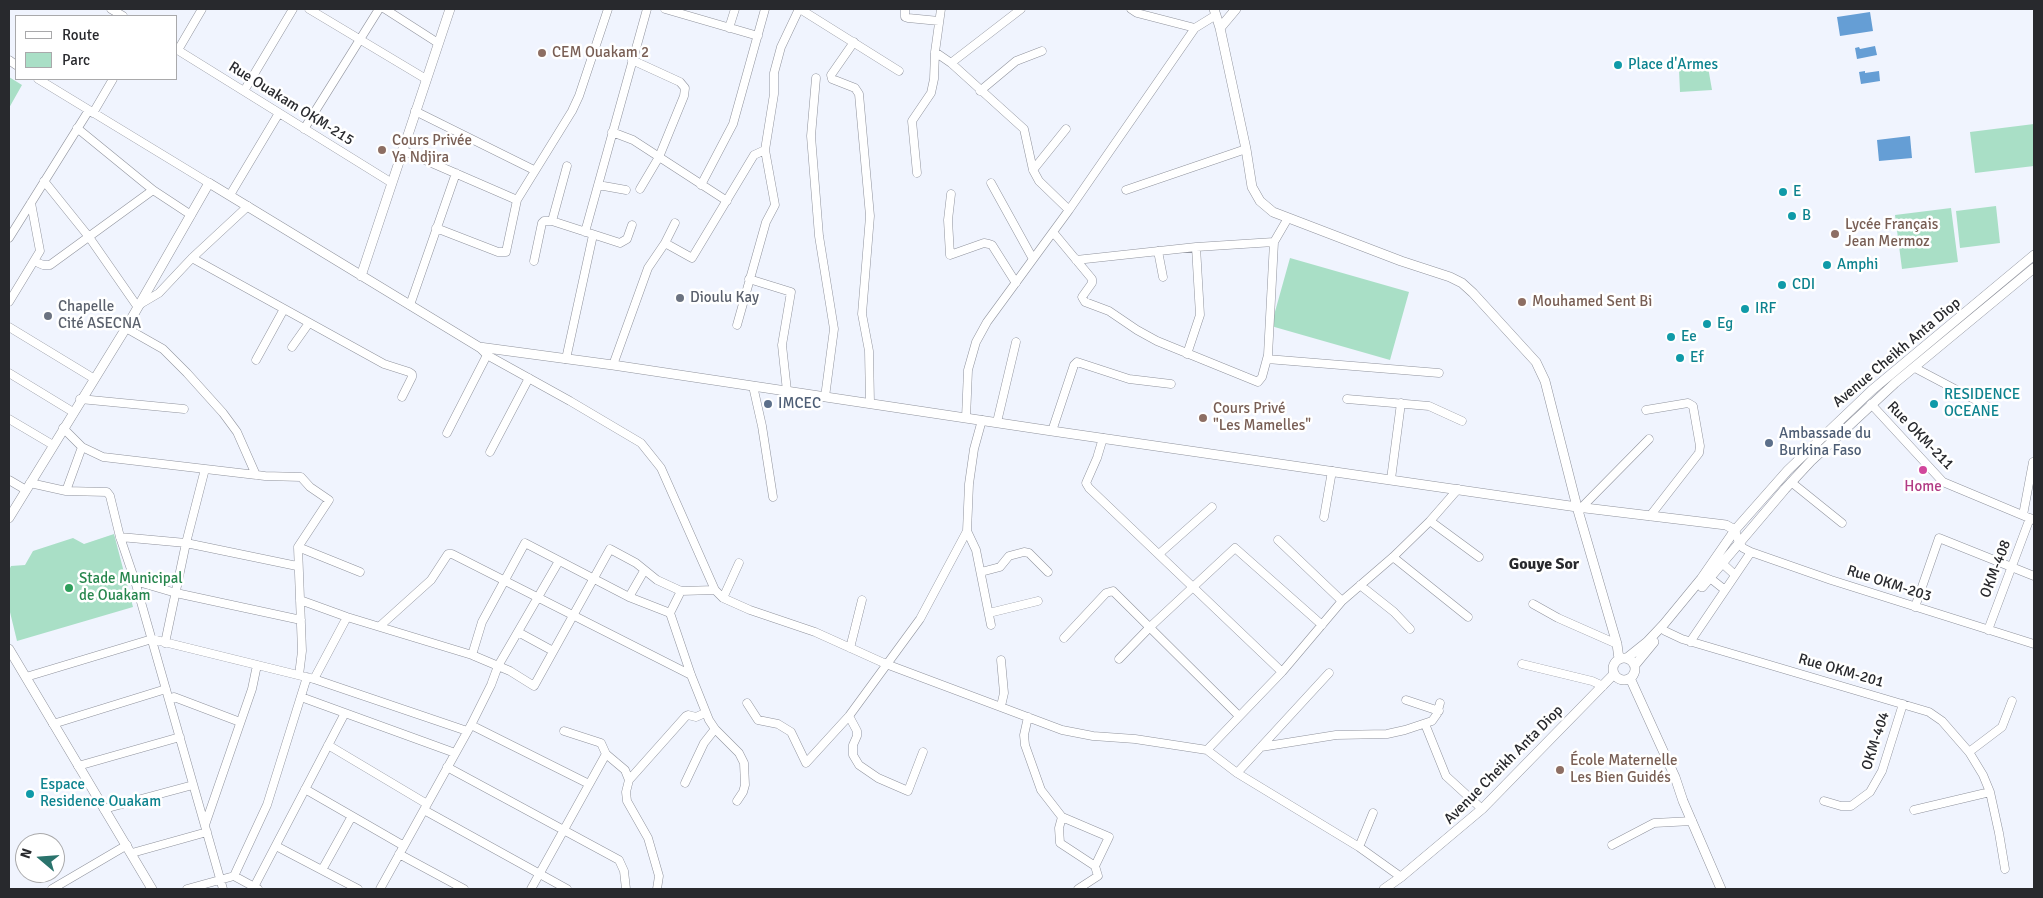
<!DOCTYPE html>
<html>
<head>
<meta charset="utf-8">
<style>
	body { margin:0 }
	#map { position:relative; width:2043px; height:898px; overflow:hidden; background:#f0f4fe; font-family:Signika,sans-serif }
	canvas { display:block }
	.frame { position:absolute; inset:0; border:10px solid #28292d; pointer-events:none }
	.legend { position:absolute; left:15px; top:15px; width:162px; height:65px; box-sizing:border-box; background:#fff; border:1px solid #a9a9ab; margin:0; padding:6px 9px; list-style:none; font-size:15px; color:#28292d }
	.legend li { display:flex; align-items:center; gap:10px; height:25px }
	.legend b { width:25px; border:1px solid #a9a9ab }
	.north { position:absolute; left:15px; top:833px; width:50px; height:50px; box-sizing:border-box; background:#fff; border:1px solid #a9a9ab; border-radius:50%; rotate:288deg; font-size:14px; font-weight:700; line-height:20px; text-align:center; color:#28292d }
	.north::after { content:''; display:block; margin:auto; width:18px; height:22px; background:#2a736c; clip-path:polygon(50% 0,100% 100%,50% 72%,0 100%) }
</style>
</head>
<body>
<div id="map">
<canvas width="2043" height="898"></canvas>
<div class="frame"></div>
<ul class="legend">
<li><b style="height:6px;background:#fff"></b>Route</li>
<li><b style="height:14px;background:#a9dfc6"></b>Parc</li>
</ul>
<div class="north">N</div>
</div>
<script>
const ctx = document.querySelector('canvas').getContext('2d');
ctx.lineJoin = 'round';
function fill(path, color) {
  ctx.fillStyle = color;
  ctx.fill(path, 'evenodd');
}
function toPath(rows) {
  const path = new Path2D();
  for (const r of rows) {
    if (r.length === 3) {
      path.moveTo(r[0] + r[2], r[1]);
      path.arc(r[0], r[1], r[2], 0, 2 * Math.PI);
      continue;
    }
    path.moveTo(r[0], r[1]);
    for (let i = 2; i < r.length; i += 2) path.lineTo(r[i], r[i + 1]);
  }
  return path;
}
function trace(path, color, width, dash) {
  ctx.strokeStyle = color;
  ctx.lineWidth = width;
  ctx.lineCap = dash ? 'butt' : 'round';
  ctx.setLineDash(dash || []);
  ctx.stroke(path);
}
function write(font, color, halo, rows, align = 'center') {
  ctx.font = font + ' Signika,sans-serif';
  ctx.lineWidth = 5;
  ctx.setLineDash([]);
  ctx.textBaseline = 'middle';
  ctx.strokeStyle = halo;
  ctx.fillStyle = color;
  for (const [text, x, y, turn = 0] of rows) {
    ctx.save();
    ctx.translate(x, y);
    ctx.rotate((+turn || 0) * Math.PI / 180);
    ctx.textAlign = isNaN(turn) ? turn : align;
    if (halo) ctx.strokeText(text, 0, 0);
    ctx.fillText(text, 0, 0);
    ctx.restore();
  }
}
fill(toPath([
	[1708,67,1712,90,1680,92,1679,70],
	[9,77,22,85,9,108],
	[2034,124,2034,166,1975,173,1970,132],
	[1996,206,2000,243,1960,248,1956,211],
	[1951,208,1958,262,1902,269,1895,215],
	[1290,258,1409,292,1390,360,1271,326],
	[114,534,133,607,17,641,9,608,9,570,11,566,25,565,33,551,73,538,84,544]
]), '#a9dfc6');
fill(toPath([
	[1870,12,1873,31,1840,36,1837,17],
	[1875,46,1877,55,1857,59,1855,48,1859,47,1860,49],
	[1865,71,1865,73,1879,71,1880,81,1861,84,1859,72],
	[1910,136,1912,158,1879,161,1877,140]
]), '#659ed5');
const minor = toPath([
	[111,9,123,16],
	[309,9,426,79],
	[385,9,438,43],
	[665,9,758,36],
	[800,9,899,71],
	[905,9,905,17,908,18,939,21],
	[1131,9,1137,13,1195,28],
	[729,28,735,9],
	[854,42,831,75,832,79,855,88,859,94,870,216,862,314,869,351,870,403],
	[176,49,392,183],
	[178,50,202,9],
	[935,52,951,63,1024,129,1033,170,1039,181,1069,210],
	[9,60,16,65],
	[632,60,680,82,685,88,684,96,659,157,640,189],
	[951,63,1021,9],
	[816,78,811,136,819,236,834,329,825,397],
	[38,79,209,183],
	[244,91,293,9],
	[980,91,1016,61,1042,51],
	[415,111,534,170],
	[93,113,113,79],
	[77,128,153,190,191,215],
	[304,129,379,9],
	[612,132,633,140,727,201],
	[402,150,517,200],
	[1033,170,1066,129],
	[917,173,912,121,931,93,934,79,935,52,941,9],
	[44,181,89,237,137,306,159,293,192,258,248,206],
	[991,183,1033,259],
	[598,185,626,190],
	[701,185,733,124,765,9],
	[1126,190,1246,149],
	[951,194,948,220,950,255,984,243,989,244,992,245,1016,283],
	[230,195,279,113],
	[552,221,567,166],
	[436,228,498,252,506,252,517,200,572,111,579,96,608,9],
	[585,232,647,9],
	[1053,232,1092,279,1092,283,1082,297,1085,302,1109,311,1137,330,1157,341,1258,382,1262,377,1268,355,1274,242],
	[9,238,89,110],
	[665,243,675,223],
	[1158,251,1163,277],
	[192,258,384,364,409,372,412,374,412,377,402,397],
	[1076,260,1196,247,1274,242,1288,218],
	[34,261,43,265,50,265,153,190],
	[534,261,542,223,544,221,552,221,620,243,627,239,632,225],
	[749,279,791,292,782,345,787,391],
	[9,302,40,251,31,203],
	[410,305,456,173],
	[737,325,766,222,775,205,765,150,774,94,774,73,781,47,799,9],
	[9,327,93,378],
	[126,328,163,349,187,373,223,413,237,432,256,475],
	[292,347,309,323],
	[479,347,487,355,570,401,641,443,661,468,715,590,723,598,750,610,815,632,886,664,1062,730,1093,736,1135,739,1207,750,1237,773,1359,847,1401,877],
	[1187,354,1200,315,1196,247],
	[566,359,593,235],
	[1267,359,1439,373],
	[256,360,284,309],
	[613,365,648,268,665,243,692,258,754,155,765,150],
	[1915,368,1987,406],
	[9,373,73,412],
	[753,386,762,426,773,497],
	[80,399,184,409],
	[1347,399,1429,406,1462,421],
	[1871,404,1943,482,2034,520],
	[1646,410,1688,403,1693,406,1700,446,1699,453,1650,516],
	[966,418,968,370,976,342,987,322,1069,210,1195,28,1216,15],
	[9,419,53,445],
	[982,420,974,449,969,484,967,531,976,550,991,625],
	[997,422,1016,342],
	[63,428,82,447,103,457,265,476,301,477,310,487,329,500,298,547,302,651,299,675],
	[1052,431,1074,365,1077,362,1129,379,1171,384],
	[447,433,487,355],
	[1103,438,1097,458,1086,483,1089,488,1282,672],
	[490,452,529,378],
	[1391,479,1401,403],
	[9,480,26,490],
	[1791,482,1842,523],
	[30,483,66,491,107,492,110,496,120,537,135,581,223,889],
	[66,491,82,447],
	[1582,507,1649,439],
	[2023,515,2033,462],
	[1324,517,1332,471],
	[1430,521,1479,557],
	[1735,530,1739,543,1743,548,1751,552,1831,580,2034,644],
	[120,537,186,543,297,566],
	[1278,540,1342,601],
	[298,547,360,572],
	[1159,554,1212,507],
	[1393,557,1468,617],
	[1722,563,1735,575],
	[981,572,1000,567,1009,556,1024,552,1029,553,1048,572],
	[1710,578,1725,590],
	[135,581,176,593,301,620],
	[1360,585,1394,612,1410,629],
	[681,591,670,613,691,675,709,720,715,729,739,753,744,763,745,785,743,792,737,801],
	[629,597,644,571],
	[723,598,739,563],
	[300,600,347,617,472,655,510,671,534,686,610,549,636,563,657,580,681,591,715,590],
	[1533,604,1558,618,1617,644],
	[1915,607,1939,538,2034,576],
	[989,613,1038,601],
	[380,626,431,580,448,554,452,554,691,675],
	[1988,630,2030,518],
	[1665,631,1682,639,1929,712,1942,721,1969,752,1983,775,1990,792,1999,833,2005,869],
	[518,632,553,651],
	[1064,638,1106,593,1113,591,1239,716],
	[1690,642,1751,552],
	[165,643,186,543,205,469],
	[850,648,862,600],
	[472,655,482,622,525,543,629,597,670,613],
	[1119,659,1150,627,1235,548,1322,625],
	[1522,664,1592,681,1603,686],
	[26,677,152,639,314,679,467,731],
	[314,679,347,617],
	[301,697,455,753],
	[169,699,174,697,240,722],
	[1406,700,1439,711],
	[747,703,758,720,778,724,791,732,806,763,849,716,920,619,967,531],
	[1001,706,1004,693,1001,660],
	[849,716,857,731,857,736,853,745,853,755,859,765,878,778,908,791,923,752],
	[1028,717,1024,735,1025,745,1041,790,1062,817,1059,828,1060,843,1095,866,1098,876,1078,889],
	[53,724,166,689],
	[1425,724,1446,776,1482,809],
	[471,725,589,784],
	[564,731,601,743,606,754,625,770,629,780,626,792,627,801,648,838,659,876,657,889],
	[328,745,427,804],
	[1261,747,1336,735,1387,734,1405,730,1432,721,1437,714,1440,703],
	[1207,750,1282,672,1342,601,1393,557,1430,521,1458,489],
	[1969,752,2002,727,2012,701],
	[78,766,180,737],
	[447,767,619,860,624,871,626,889],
	[1237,773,1329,673],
	[629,780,686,716,688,715,696,717,705,713],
	[685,783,704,743,715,729],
	[305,789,404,846],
	[1824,801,1841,806,1851,806,1870,792,1882,771,1903,704],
	[104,809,193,785],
	[424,810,567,889],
	[1914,810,1990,792],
	[1062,817,1109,837,1095,866],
	[205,825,252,689,257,665],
	[1612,845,1654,823,1692,821],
	[276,846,358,889],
	[1359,847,1373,813],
	[132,853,207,832],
	[399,854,464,889],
	[322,870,352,816],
	[234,876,267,805,307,677],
	[254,887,345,713],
	[52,889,127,845],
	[187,889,234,876,258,889],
	[380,889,471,725,491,685,498,666,559,561],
	[531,889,606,754]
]);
const tertiary = toPath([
	[1214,9,1220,28,1246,149,1252,187,1260,201,1273,212,1401,261,1450,277,1462,283,1473,293,1536,362,1545,381,1577,507,1617,644,1619,659],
	[1220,28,1236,9],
	[361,276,450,9],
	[9,518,126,328,209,183,479,347,613,365,1052,431,1577,507,1726,525,1735,530],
	[1702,587,1785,489,1811,461,1895,383,2034,268],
	[9,649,152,889],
	[1624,669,11],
	[1627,658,1647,642,1664,624,1701,579,1735,530,1788,470,1872,390,2034,255],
	[1635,665,1654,642],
	[1630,678,1675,777,1683,801,1721,889],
	[1384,889,1401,877,1482,809,1614,674]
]);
trace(minor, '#90939d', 9);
trace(tertiary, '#90939d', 10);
trace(minor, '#fff', 8);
trace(tertiary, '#fff', 9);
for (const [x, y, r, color] of [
	[542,53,5,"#8d6e63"],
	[1618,65,5,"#0f9aa8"],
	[382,150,5,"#8d6e63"],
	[1783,192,5,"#0f9aa8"],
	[1792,216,5,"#0f9aa8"],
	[1835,234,5,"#8d6e63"],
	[1827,265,5,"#0f9aa8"],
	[1782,285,5,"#0f9aa8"],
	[680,298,5,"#6b7280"],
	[1522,302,5,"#8d6e63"],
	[1745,309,5,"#0f9aa8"],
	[48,316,5,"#6b7280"],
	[1707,324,5,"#0f9aa8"],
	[1671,337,5,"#0f9aa8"],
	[1680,358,5,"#0f9aa8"],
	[768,404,5,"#5c6f8a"],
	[1934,404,5,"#0f9aa8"],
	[1203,418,5,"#8d6e63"],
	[1769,443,5,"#5c6f8a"],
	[1923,470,5,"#d1479c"],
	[69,588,5,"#2e9e5b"],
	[1560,770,5,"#8d6e63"],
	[30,794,5,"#0f9aa8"]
]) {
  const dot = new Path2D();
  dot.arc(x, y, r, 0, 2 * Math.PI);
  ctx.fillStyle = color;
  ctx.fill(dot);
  trace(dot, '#fff', 2);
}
write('15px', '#785e54', '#fff', [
	["CEM Ouakam 2",552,53],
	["Cours Privée",392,141],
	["Ya Ndjira",392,158],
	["Lycée Français",1845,225],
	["Jean Mermoz",1845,242],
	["Mouhamed Sent Bi",1532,302],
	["Cours Privé",1213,409],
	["\"Les Mamelles\"",1213,426],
	["École Maternelle",1570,761],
	["Les Bien Guidés",1570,778]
], 'left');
write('15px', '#0d838f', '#fff', [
	["Place d'Armes",1628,65],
	["E",1793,192],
	["B",1802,216],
	["Amphi",1837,265],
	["CDI",1792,285],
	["IRF",1755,309],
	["Eg",1717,324],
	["Ee",1681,337],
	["Ef",1690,358],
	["RESIDENCE",1944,395],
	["OCEANE",1944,412],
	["Espace",40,785],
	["Residence Ouakam",40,802]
], 'left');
write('15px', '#28292d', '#fff', [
	["Rue Ouakam OKM-215",291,104,32],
	["Avenue Cheikh Anta Diop",1897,353,-40],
	["Rue OKM-211",1920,436,46],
	["OKM-408",1996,569,-69],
	["Rue OKM-203",1889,584,18],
	["Rue OKM-201",1841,671,16],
	["OKM-404",1876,741,-72],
	["Avenue Cheikh Anta Diop",1504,765,-45]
]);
write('15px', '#5b616d', '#fff', [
	["Dioulu Kay",690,298],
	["Chapelle",58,307],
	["Cité ASECNA",58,324]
], 'left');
write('15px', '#4e5e75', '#fff', [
	["IMCEC",778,404],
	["Ambassade du",1779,434],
	["Burkina Faso",1779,451]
], 'left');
write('15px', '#b23c85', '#fff', [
	["Home",1923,487]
]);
write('15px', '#27864d', '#fff', [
	["Stade Municipal",79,579],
	["de Ouakam",79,596]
], 'left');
write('bold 16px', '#28292d', '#fff', [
	["Gouye Sor",1544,565]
]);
</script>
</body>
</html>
